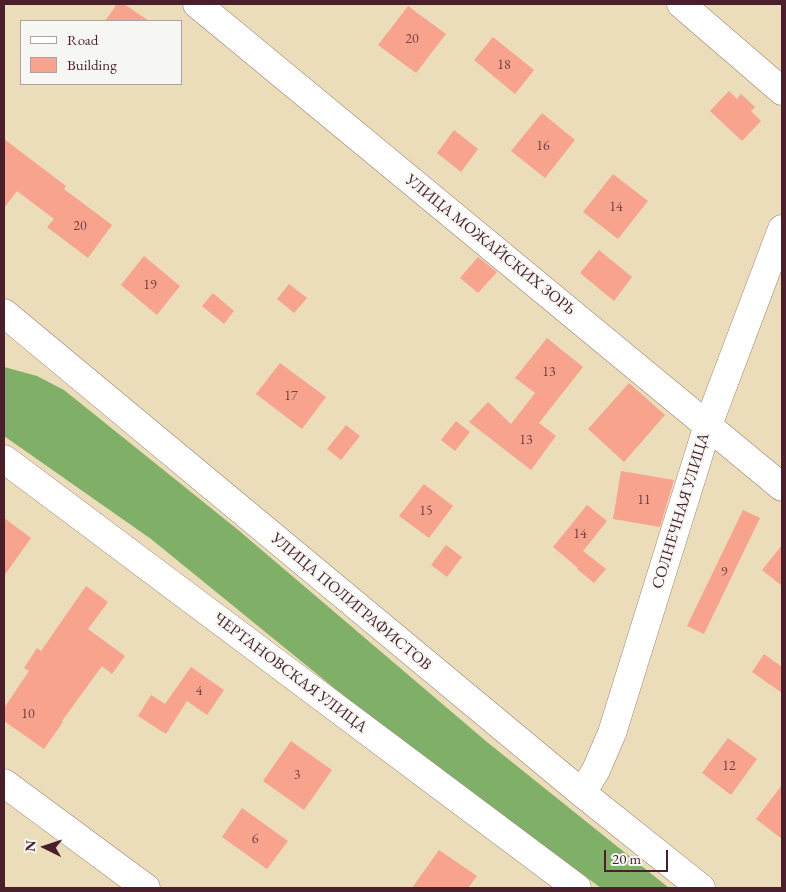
<!DOCTYPE html>
<html>
<head>
<meta charset="utf-8">
<style>
	body { margin:0 }
	#map { position:relative; width:786px; height:892px; overflow:hidden; background:#ebddba; font-family:"EB Garamond",serif }
	canvas { display:block }
	.frame { position:absolute; inset:0; border:5px solid #4a1f2b; pointer-events:none }
	.legend { position:absolute; left:20px; top:20px; width:162px; height:65px; box-sizing:border-box; background:#f6f6f2; border:1px solid #b1a0a2; margin:0; padding:6px 9px; list-style:none; font-size:15px; color:#4a1f2b }
	.legend li { display:flex; align-items:center; gap:10px; height:25px }
	.legend b { width:25px; border:1px solid #b1a0a2 }
	.north { position:absolute; left:20px; top:822px; width:50px; height:50px; -webkit-text-stroke:4px #f6f6f2; paint-order:stroke; rotate:274deg; font-size:14px; font-weight:700; line-height:20px; text-align:center; color:#4a1f2b }
	.north::after { content:''; display:block; margin:auto; width:18px; height:22px; background:#4a1f2b; clip-path:polygon(50% 0,100% 100%,50% 72%,0 100%) }
	.scale { position:absolute; left:604px; top:850px; width:64px; height:22px; box-sizing:border-box; border:2px solid #4a1f2b; border-top:0; padding-left:6px; font-size:15px; line-height:18px; white-space:nowrap; color:#4a1f2b; -webkit-text-stroke:4px #f6f6f2; paint-order:stroke }
</style>
</head>
<body>
<div id="map">
<canvas width="786" height="892"></canvas>
<div class="frame"></div>
<ul class="legend">
<li><b style="height:6px;background:#fff"></b>Road</li>
<li><b style="height:14px;background:#f7a38d"></b>Building</li>
</ul>
<div class="north">N</div>
<div class="scale">20 m</div>
</div>
<script>
const ctx = document.querySelector('canvas').getContext('2d');
ctx.lineJoin = 'round';
function fill(path, color) {
  ctx.fillStyle = color;
  ctx.fill(path, 'evenodd');
}
function toPath(rows) {
  const path = new Path2D();
  for (const r of rows) {
    path.moveTo(r[0], r[1]);
    for (let i = 2; i < r.length; i += 2) path.lineTo(r[i], r[i + 1]);
  }
  return path;
}
function trace(path, color, width, dash) {
  ctx.strokeStyle = color;
  ctx.lineWidth = width;
  ctx.lineCap = dash ? 'butt' : 'round';
  ctx.setLineDash(dash || []);
  ctx.stroke(path);
}
function write(font, color, halo, rows, align = 'center') {
  ctx.font = font + ' "EB Garamond",serif';
  ctx.lineWidth = 4;
  ctx.setLineDash([]);
  ctx.textBaseline = 'middle';
  ctx.strokeStyle = halo;
  ctx.fillStyle = color;
  for (const [text, x, y, turn = 0] of rows) {
    ctx.save();
    ctx.translate(x, y);
    ctx.rotate((+turn || 0) * Math.PI / 180);
    ctx.textAlign = isNaN(turn) ? turn : align;
    if (halo) ctx.strokeText(text, 0, 0);
    ctx.fillText(text, 0, 0);
    ctx.restore();
  }
}
fill(toPath([
	[4,367,37,376,64,390,237,529,487,742,669,888,601,888,392,735,151,539,4,436]
]), '#80af68');
fill(toPath([
	[117,4,124,4,149,21,105,21],
	[408,6,446,34,416,73,378,45],
	[493,37,534,70,515,94,474,60],
	[729,91,737,99,741,94,755,107,751,111,761,121,742,141,710,111],
	[542,113,575,140,545,178,511,151],
	[454,130,478,149,461,172,437,153],
	[4,139,66,186,64,189,112,225,88,258,47,227,54,219,17,191,4,208],
	[613,174,648,201,618,239,583,212],
	[599,250,632,277,614,301,580,273],
	[144,256,180,286,157,315,121,285],
	[478,257,497,272,478,293,460,278],
	[289,284,307,298,294,313,277,299],
	[213,293,234,311,224,324,202,306],
	[547,338,583,367,539,423,556,436,531,470,469,422,488,402,511,424,535,393,515,378],
	[280,363,326,397,302,429,256,394],
	[629,383,665,415,624,462,588,429],
	[456,421,470,432,455,451,441,440],
	[346,425,360,436,341,460,327,449],
	[621,471,674,480,660,527,613,519],
	[424,484,453,506,429,538,399,516],
	[587,505,607,521,583,551,606,569,594,583,577,569,578,568,553,547],
	[743,510,760,518,704,634,687,626],
	[4,518,31,538,4,576],
	[446,545,462,557,447,577,431,565],
	[782,545,782,586,762,570],
	[86,586,108,602,88,629,125,656,112,674,102,666,62,721,63,722,44,749,4,721,4,708,29,671,24,668,37,648,41,651],
	[764,654,782,667,782,693,752,672],
	[191,667,224,690,207,715,187,701,166,734,138,716,151,695,165,704],
	[728,738,757,759,731,795,702,773],
	[291,741,332,770,304,810,263,781],
	[782,785,782,839,756,819],
	[242,808,288,841,267,869,222,837],
	[439,850,477,876,468,888,412,888]
]), '#f7a38d');
const minor = toPath([
	[197,4,782,487],
	[681,4,782,91],
	[4,313,582,793,701,888],
	[4,459,577,888],
	[4,783,146,888],
	[582,793,596,770,612,733,708,425,782,229]
]);
trace(minor, '#9a7e72', 29);
trace(minor, '#fff', 28);
write('14px', '#754044', null, [
	["20",412,39],
	["18",504,65],
	["16",543,146],
	["14",616,207],
	["20",80,226],
	["19",150,285],
	["13",549,372],
	["17",291,396],
	["13",526,440],
	["11",644,500],
	["15",426,511],
	["14",580,534],
	["9",724,572],
	["4",199,691],
	["10",28,714],
	["12",729,766],
	["3",297,775],
	["6",255,839]
]);
write('16px', '#4a1f2b', '#f6f6f2', [
	["УЛИЦА МОЖАЙСКИХ ЗОРЬ",490,245,39],
	["СОЛНЕЧНАЯ УЛИЦА",681,511,-73],
	["УЛИЦА ПОЛИГРАФИСТОВ",351,602,40],
	["ЧЕРТАНОВСКАЯ УЛИЦА",290,673,37]
]);
</script>
</body>
</html>
